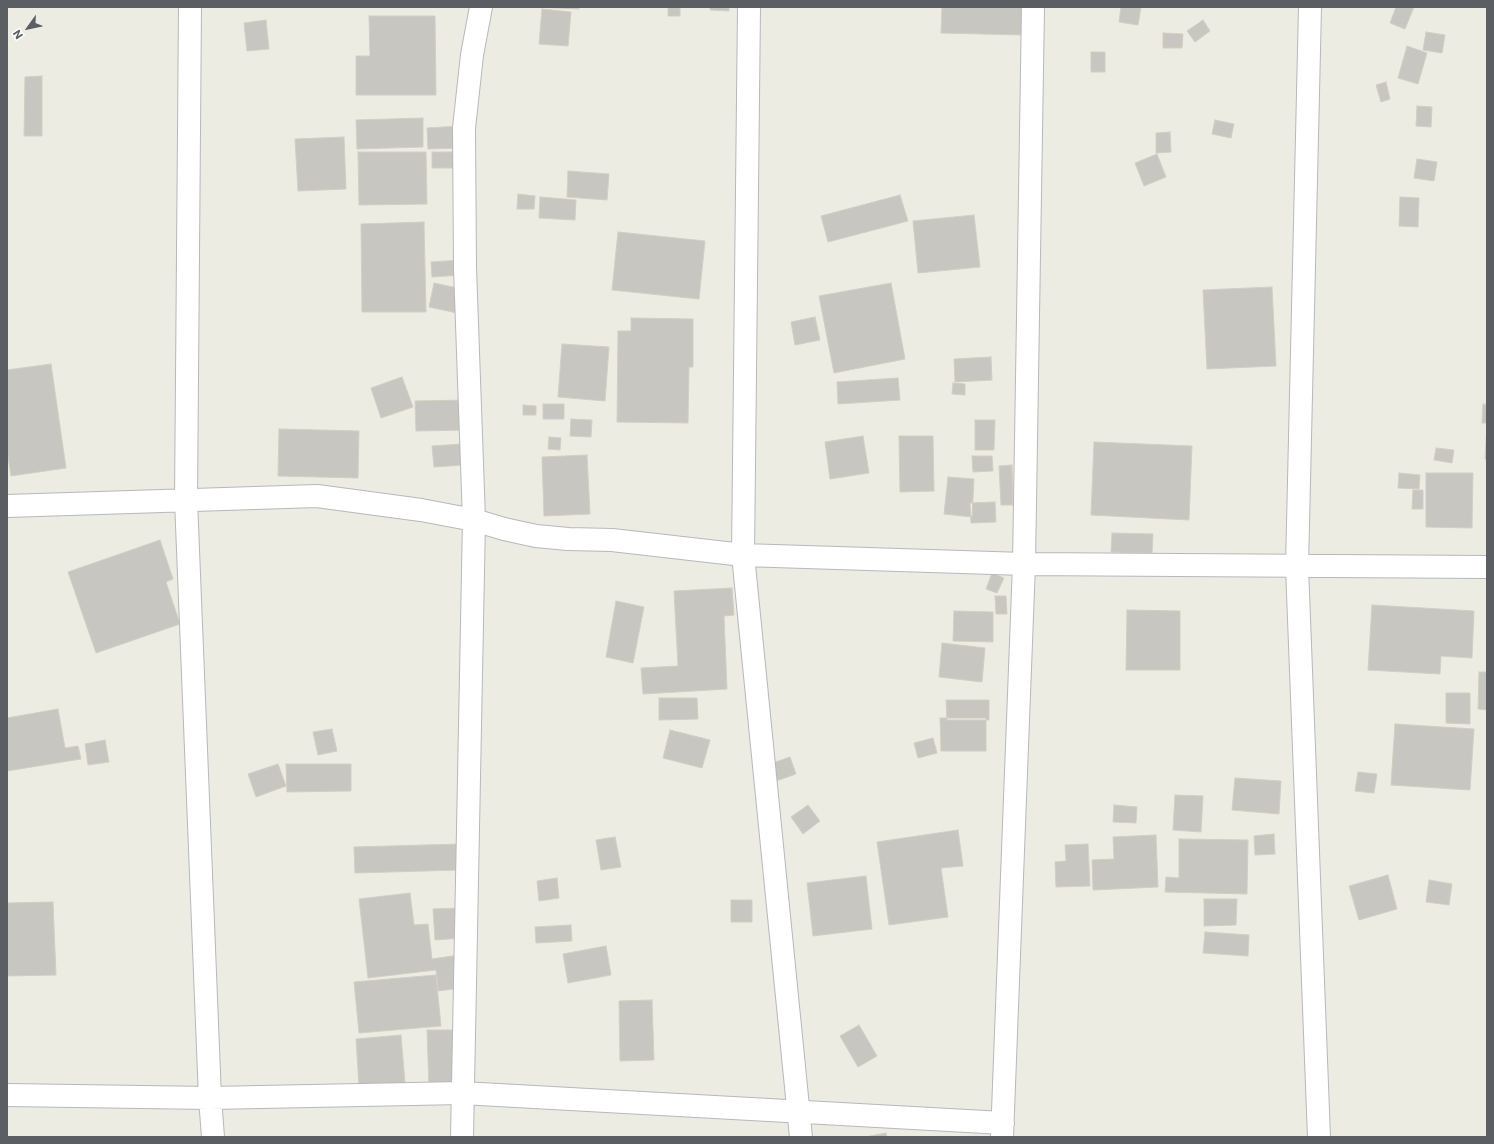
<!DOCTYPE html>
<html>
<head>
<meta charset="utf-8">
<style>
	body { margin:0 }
	#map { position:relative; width:1494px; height:1144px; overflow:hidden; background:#edece3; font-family:Commissioner,sans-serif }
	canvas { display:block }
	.frame { position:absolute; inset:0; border:8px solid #5b5e63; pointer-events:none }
	.north { position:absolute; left:8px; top:8px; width:40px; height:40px; -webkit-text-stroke:3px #fff; paint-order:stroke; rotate:237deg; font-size:11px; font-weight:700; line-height:16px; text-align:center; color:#5b5e63 }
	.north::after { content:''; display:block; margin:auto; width:14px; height:18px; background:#5b5e63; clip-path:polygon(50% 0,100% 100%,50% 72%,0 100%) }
</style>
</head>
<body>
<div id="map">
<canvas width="1494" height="1144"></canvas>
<div class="frame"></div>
<div class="north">N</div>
</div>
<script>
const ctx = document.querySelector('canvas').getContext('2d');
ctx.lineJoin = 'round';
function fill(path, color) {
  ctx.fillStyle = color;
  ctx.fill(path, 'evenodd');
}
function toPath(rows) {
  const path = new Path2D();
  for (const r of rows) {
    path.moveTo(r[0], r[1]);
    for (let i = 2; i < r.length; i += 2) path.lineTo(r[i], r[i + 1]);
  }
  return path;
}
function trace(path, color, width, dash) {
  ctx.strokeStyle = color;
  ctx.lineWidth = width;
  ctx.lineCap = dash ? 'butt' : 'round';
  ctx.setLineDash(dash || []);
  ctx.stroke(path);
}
const building = toPath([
	[538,7,579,7,579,9,538,7],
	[668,7,680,7,680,16,668,16,668,7],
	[710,7,729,7,729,11,710,10,710,7],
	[942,7,1024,7,1023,35,941,33,942,7],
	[1121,7,1141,7,1138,25,1119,22,1121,7],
	[1396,7,1414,7,1405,29,1390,23,1396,7],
	[542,9,571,12,568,46,539,44,542,9],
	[369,16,435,16,436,95,356,95,356,56,370,56,369,16],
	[266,20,269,49,247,51,244,23,266,20],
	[1203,20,1210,31,1195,42,1187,31,1203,20],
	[1426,32,1445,35,1442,53,1423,50,1426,32],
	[1163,33,1183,34,1182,48,1163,48,1163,33],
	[1407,46,1427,53,1418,84,1398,78,1407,46],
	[1091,52,1105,52,1105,72,1091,72,1091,52],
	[42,76,42,136,24,136,25,77,42,76],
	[1386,82,1390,99,1381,102,1376,85,1386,82],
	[1417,106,1432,107,1431,127,1416,126,1417,106],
	[423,118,423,147,357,149,356,120,423,118],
	[1215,120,1234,124,1231,138,1212,134,1215,120],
	[460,126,461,148,428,149,427,128,460,126],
	[1170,132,1171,152,1156,153,1156,133,1170,132],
	[344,137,346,189,298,191,295,139,344,137],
	[358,152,426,152,427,204,359,205,358,152],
	[432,152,459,152,459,168,432,168,432,152],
	[1157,154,1166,177,1144,186,1135,163,1157,154],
	[1417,159,1437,162,1434,181,1414,178,1417,159],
	[568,171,609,174,607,200,567,197,568,171],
	[518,194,535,196,534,209,517,209,518,194],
	[900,195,908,221,828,242,821,216,900,195],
	[540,197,576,200,575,220,539,218,540,197],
	[1400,197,1419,198,1418,227,1399,226,1400,197],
	[974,215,980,267,918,273,913,221,974,215],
	[424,222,426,312,362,312,361,224,424,222],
	[618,232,705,241,699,299,612,290,618,232],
	[461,260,462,275,432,277,431,262,461,260],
	[434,283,462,289,457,313,429,307,434,283],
	[891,283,905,359,834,373,819,296,891,283],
	[1272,287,1276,366,1207,369,1203,290,1272,287],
	[815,317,820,340,795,345,791,322,815,317],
	[631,318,693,319,693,367,689,367,688,423,617,422,618,331,631,331,631,318],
	[562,344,609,347,605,401,558,397,562,344],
	[991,357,992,380,955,382,954,359,991,357],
	[51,364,66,468,11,476,7,450,7,370,51,364],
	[402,377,413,407,381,418,371,388,402,377],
	[898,378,900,400,838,404,837,382,898,378],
	[953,383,965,384,965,395,952,394,953,383],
	[467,400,468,430,416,431,415,401,467,400],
	[543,404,564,404,564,419,543,419,543,404],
	[1483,404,1487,405,1487,423,1482,423,1483,404],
	[523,405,536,406,536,415,523,415,523,405],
	[571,419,592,420,591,437,570,436,571,419],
	[975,420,995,420,994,450,975,450,975,420],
	[1487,426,1487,459,1485,459,1487,426],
	[279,429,359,431,358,478,278,476,279,429],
	[863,436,869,473,830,479,825,442,863,436],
	[899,436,933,436,934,491,900,492,899,436],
	[549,437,561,438,560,450,548,449,549,437],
	[1094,442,1192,446,1189,520,1091,515,1094,442],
	[462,444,464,465,434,467,432,446,462,444],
	[1436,448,1454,450,1452,463,1434,460,1436,448],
	[587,455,590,514,544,516,542,457,587,455],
	[972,456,992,456,993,471,973,472,972,456],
	[1012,465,1013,505,1001,505,999,466,1012,465],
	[1399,473,1420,475,1419,489,1398,488,1399,473],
	[1426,473,1473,473,1472,528,1426,527,1426,473],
	[948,477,974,479,972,517,944,514,948,477],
	[1413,490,1423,490,1423,509,1412,509,1413,490],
	[995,502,996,522,971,523,970,503,995,502],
	[1112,533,1153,534,1152,553,1111,552,1112,533],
	[160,540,173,579,166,582,180,624,96,653,68,572,160,540],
	[992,573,1004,578,997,593,986,589,992,573],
	[732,588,734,615,724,616,727,689,643,694,641,668,678,666,674,591,732,588],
	[995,596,1006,596,1007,614,996,614,995,596],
	[616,601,644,607,633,663,606,657,616,601],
	[1372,605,1474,611,1472,658,1441,656,1440,674,1368,670,1372,605],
	[1127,610,1180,611,1180,670,1126,670,1127,610],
	[954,611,993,612,993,642,953,641,954,611],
	[942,643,985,648,982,682,939,677,942,643],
	[1479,672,1487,672,1487,710,1478,709,1479,672],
	[1446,693,1470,693,1470,724,1446,723,1446,693],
	[659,698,697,698,698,719,659,720,659,698],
	[946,700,989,700,989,720,947,720,946,700],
	[58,709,65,748,78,746,81,759,7,771,7,718,58,709],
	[940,718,986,718,986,751,941,751,940,718],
	[1395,724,1474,729,1470,790,1391,785,1395,724],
	[332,729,337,751,318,755,313,732,332,729],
	[670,730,710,740,702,768,663,758,670,730],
	[933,738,937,753,918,758,914,743,933,738],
	[105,740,109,762,88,765,85,744,105,740],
	[790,757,796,774,776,781,770,764,790,757],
	[278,764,286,786,256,797,248,774,278,764],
	[286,764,351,764,351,791,287,792,286,764],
	[1358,772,1377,774,1374,793,1355,791,1358,772],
	[1235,778,1281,781,1279,814,1232,810,1235,778],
	[1175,795,1203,796,1201,832,1173,830,1175,795],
	[808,805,820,821,803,834,791,817,808,805],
	[1114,805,1137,807,1136,823,1113,822,1114,805],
	[958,830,963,866,941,868,948,917,889,925,877,842,958,830],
	[1274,834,1275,854,1255,855,1254,836,1274,834],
	[1156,835,1158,887,1093,890,1092,860,1114,859,1113,837,1156,835],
	[615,837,621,867,601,870,596,840,615,837],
	[1179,839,1248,840,1247,894,1165,892,1166,877,1179,878,1179,839],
	[460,844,460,870,355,873,354,847,460,844],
	[1088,844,1090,886,1056,887,1055,862,1066,861,1065,845,1088,844],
	[1388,875,1397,909,1359,920,1349,886,1388,875],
	[866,876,872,929,813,936,807,883,866,876],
	[557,878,559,898,539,901,537,881,557,878],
	[1429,880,1452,884,1449,905,1426,902,1429,880],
	[410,893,414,925,428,924,432,959,459,955,462,988,438,991,436,970,368,978,359,899,410,893],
	[1204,899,1237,899,1236,925,1204,926,1204,899],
	[731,900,752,900,752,922,731,922,731,900],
	[53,902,56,975,7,976,7,903,53,902],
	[461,908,462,938,435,940,433,909,461,908],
	[571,925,572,941,536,943,535,927,571,925],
	[1205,932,1249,935,1248,956,1203,953,1205,932],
	[606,946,611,975,568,983,563,954,606,946],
	[436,975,441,1026,359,1033,354,982,436,975],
	[652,1000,654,1060,620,1061,619,1001,652,1000],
	[859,1025,877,1056,858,1067,840,1036,859,1025],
	[427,1030,467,1030,469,1087,429,1088,427,1030],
	[401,1035,405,1083,359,1086,356,1039,401,1035],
	[886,1133,887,1137,865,1137,886,1133]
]);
fill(building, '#c8c6c0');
trace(building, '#d2cec1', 1);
const minor = toPath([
	[190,7,186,500,210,1098,213,1137],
	[749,7,743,555,801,1137],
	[1310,7,1297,567,1319,1137],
	[7,506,317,496,421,510,474,520,504,529,536,536,568,539,612,540,743,555,1024,564,1487,567],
	[7,1095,210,1098,462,1093,1003,1123],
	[462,1137,474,520,465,268,464,128,472,55,481,7],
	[1002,1137,1024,564,1033,7]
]);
trace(minor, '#b5b8bd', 24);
trace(minor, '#fff', 22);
</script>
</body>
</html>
